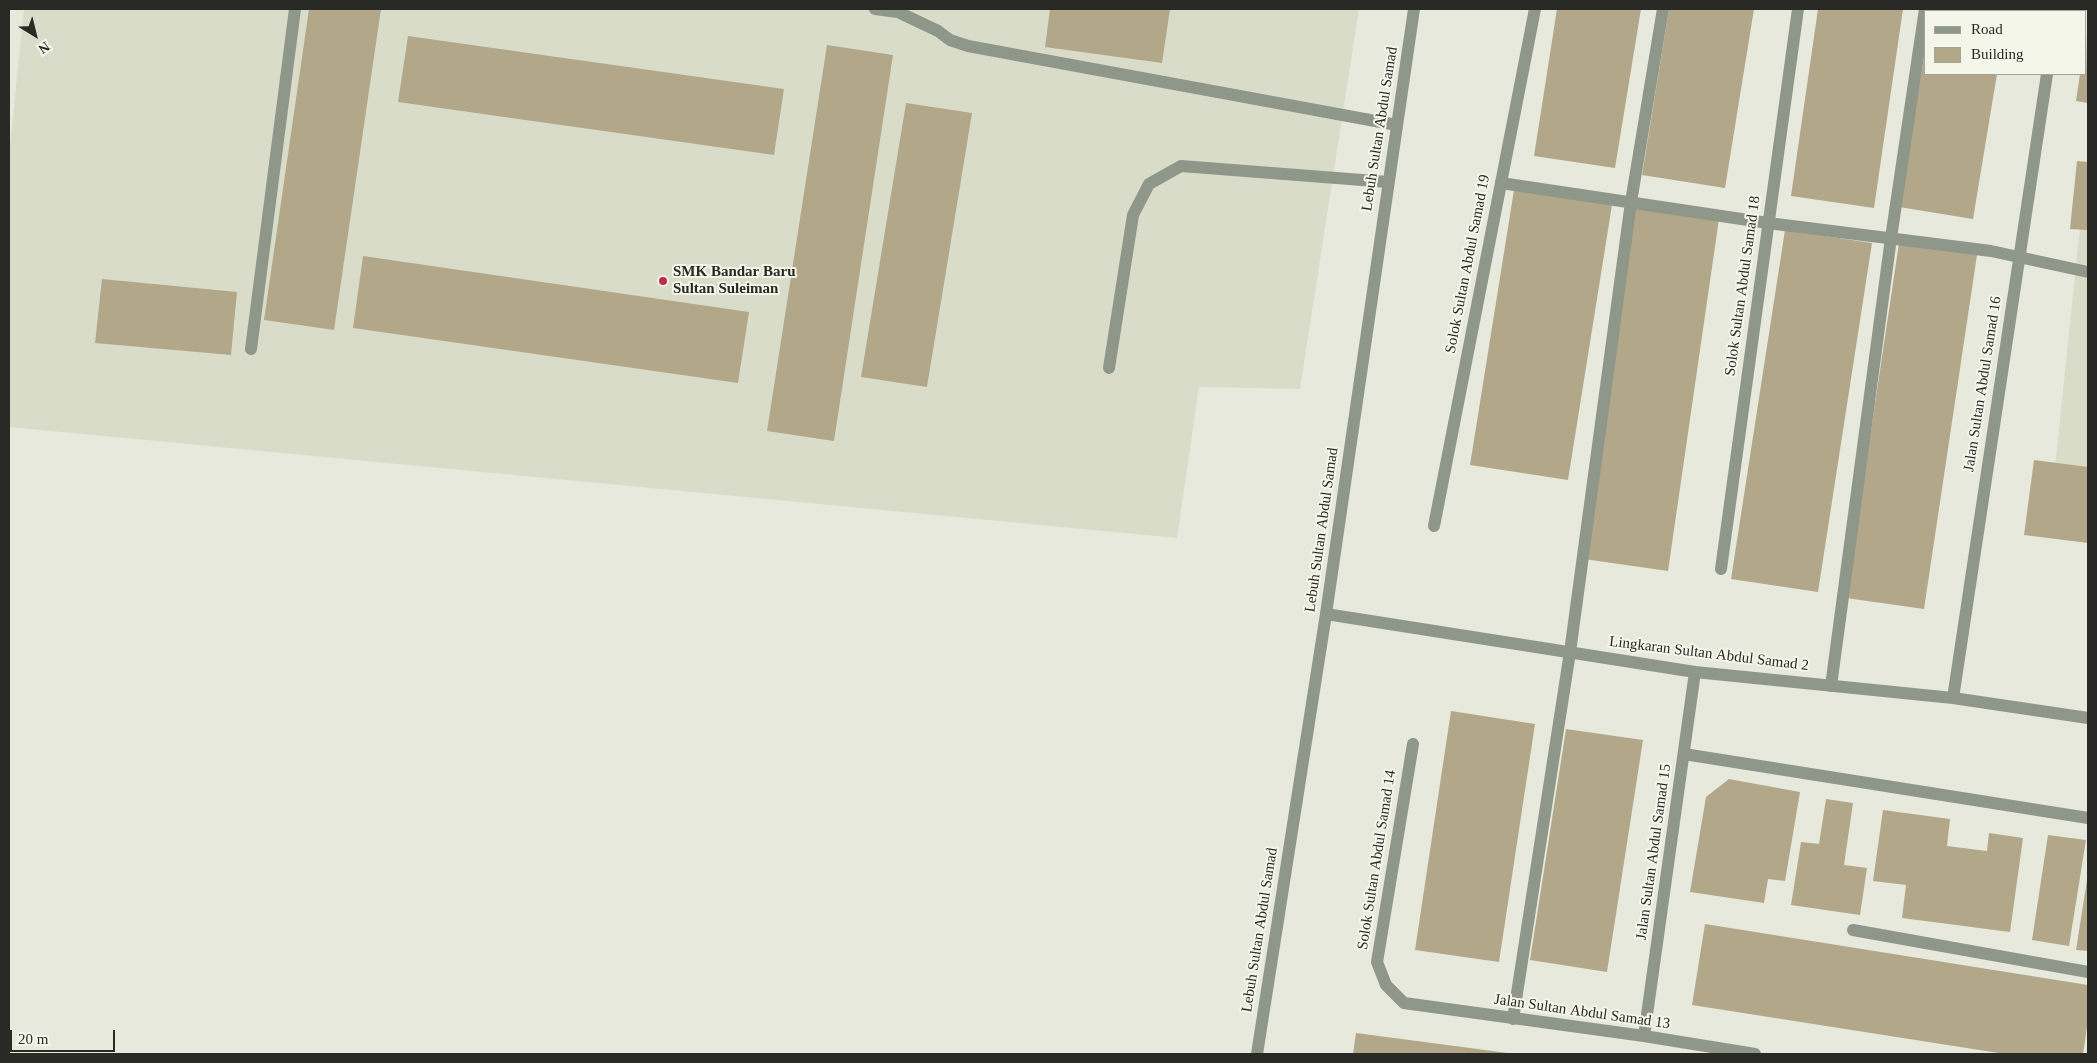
<!DOCTYPE html>
<html>
<head>
<meta charset="utf-8">
<style>
	body { margin:0 }
	#map { position:relative; width:2097px; height:1063px; overflow:hidden; background:#e7e9dd; font-family:"Times New Roman",serif }
	canvas { display:block }
	.frame { position:absolute; inset:0; border:10px solid #292925; pointer-events:none }
	.legend { position:absolute; left:1924px; top:10px; width:162px; height:65px; box-sizing:border-box; background:#f4f6ea; border:1px solid #a3a49b; margin:0; padding:6px 9px; list-style:none; font-size:15px; color:#292925 }
	.legend li { display:flex; align-items:center; gap:10px; height:25px }
	.legend b { width:25px; border:1px solid #a3a49b }
	.north { position:absolute; left:10px; top:10px; width:50px; height:50px; -webkit-text-stroke:4px #f4f6ea; paint-order:stroke; rotate:144deg; font-size:14px; font-weight:700; line-height:20px; text-align:center; color:#292925 }
	.north::after { content:''; display:block; margin:auto; width:18px; height:22px; background:#292925; clip-path:polygon(50% 0,100% 100%,50% 72%,0 100%) }
	.scale { position:absolute; left:10px; top:1030px; width:105px; height:22px; box-sizing:border-box; border:2px solid #292925; border-top:0; padding-left:6px; font-size:15px; line-height:18px; white-space:nowrap; color:#292925; -webkit-text-stroke:4px #f4f6ea; paint-order:stroke }
</style>
</head>
<body>
<div id="map">
<canvas width="2097" height="1063"></canvas>
<div class="frame"></div>
<ul class="legend">
<li><b style="height:6px;background:#8f978a"></b>Road</li>
<li><b style="height:14px;background:#b2a889"></b>Building</li>
</ul>
<div class="north">N</div>
<div class="scale">20 m</div>
</div>
<script>
const ctx = document.querySelector('canvas').getContext('2d');
ctx.lineJoin = 'round';
function fill(path, color) {
  ctx.fillStyle = color;
  ctx.fill(path, 'evenodd');
}
function toPath(rows) {
  const path = new Path2D();
  for (const r of rows) {
    path.moveTo(r[0], r[1]);
    for (let i = 2; i < r.length; i += 2) path.lineTo(r[i], r[i + 1]);
  }
  return path;
}
function trace(path, color, width, dash) {
  ctx.strokeStyle = color;
  ctx.lineWidth = width;
  ctx.lineCap = dash ? 'butt' : 'round';
  ctx.setLineDash(dash || []);
  ctx.stroke(path);
}
function write(font, color, halo, rows, align = 'center') {
  ctx.font = font + ' "Times New Roman",serif';
  ctx.lineWidth = 4;
  ctx.setLineDash([]);
  ctx.textBaseline = 'middle';
  ctx.strokeStyle = halo;
  ctx.fillStyle = color;
  for (const [text, x, y, turn = 0] of rows) {
    ctx.save();
    ctx.translate(x, y);
    ctx.rotate((+turn || 0) * Math.PI / 180);
    ctx.textAlign = isNaN(turn) ? turn : align;
    if (halo) ctx.strokeText(text, 0, 0);
    ctx.fillText(text, 0, 0);
    ctx.restore();
  }
}
fill(toPath([
	[24,9,1359,9,1300,389,1199,387,1177,538,9,427,9,155],
	[2088,150,2088,499,2052,496]
]), '#dadcca');
fill(toPath([
	[309,9,381,9,334,330,264,320],
	[1050,9,1170,9,1162,63,1045,47],
	[1557,9,1641,9,1615,168,1534,156],
	[1669,9,1754,9,1725,188,1642,175],
	[1818,9,1903,9,1874,208,1791,196],
	[1932,9,2007,9,2007,11,1931,11],
	[2087,29,2088,29,2088,103,2076,101,2080,74,2086,74],
	[408,36,784,89,774,155,398,102],
	[827,45,893,55,834,441,767,431],
	[1925,52,1926,74,1997,74,1973,219,1899,207],
	[906,103,972,113,927,387,861,377],
	[2077,161,2088,162,2088,230,2070,229],
	[1514,190,1612,205,1568,480,1470,465],
	[1635,208,1719,219,1668,571,1584,559],
	[1785,230,1872,243,1818,592,1731,579],
	[1899,243,1977,255,1924,609,1846,598],
	[363,256,749,312,738,383,353,328],
	[102,279,237,292,231,355,95,343],
	[2034,460,2088,467,2088,543,2024,535],
	[1451,711,1535,724,1499,962,1415,950],
	[1566,729,1643,740,1607,972,1530,960],
	[1729,779,1800,792,1785,881,1768,879,1764,903,1690,892,1706,797],
	[1826,799,1853,803,1844,865,1867,868,1860,915,1791,905,1801,842,1819,844],
	[1883,810,1950,819,1947,846,1987,851,1989,833,2023,838,2010,932,1902,918,1906,885,1873,881],
	[2048,835,2086,840,2069,946,2032,940],
	[2087,880,2088,880,2088,951,2076,950],
	[1705,924,2088,985,2088,1021,2083,1054,2005,1054,1692,1005],
	[1356,1033,1508,1053,1512,1054,1353,1054]
]), '#b2a889');
trace(toPath([
	[875,9,898,12,938,31,950,40,968,46,1397,125],
	[1501,183,1768,223,1991,251,2088,272],
	[251,349,295,9],
	[1109,368,1133,215,1149,184,1181,166,1388,182],
	[1831,686,1891,238,1925,9],
	[1853,930,2088,972],
	[1513,1019,1570,652,1631,202,1663,9]
]), '#8f978a', 12);
trace(toPath([
	[2057,11,2057,9],
	[1434,526,1535,9],
	[1721,569,1798,9],
	[1326,614,1695,672,1953,698,2088,718],
	[1953,698,2047,74],
	[1413,744,1377,962,1386,985,1404,1003,1644,1036,1755,1054],
	[1684,754,2088,818],
	[1644,1036,1695,672]
]), '#8f978a', 12);
trace(toPath([
	[1257,1054,1326,614,1414,9]
]), '#8f978a', 12);
for (const [x, y, r, color] of [
	[663,281,5,"#bc2c51"]
]) {
  const dot = new Path2D();
  dot.arc(x, y, r, 0, 2 * Math.PI);
  ctx.fillStyle = color;
  ctx.fill(dot);
  trace(dot, '#f4f6ea', 2);
}
write('15px', '#292925', '#f4f6ea', [
	["Lebuh Sultan Abdul Samad",1380,129,-81],
	["Solok Sultan Abdul Samad 19",1468,264,-79],
	["Solok Sultan Abdul Samad 18",1743,286,-82],
	["Jalan Sultan Abdul Samad 16",1983,384,-81],
	["Lebuh Sultan Abdul Samad",1322,530,-82],
	["Lingkaran Sultan Abdul Samad 2",1709,654,7],
	["Jalan Sultan Abdul Samad 15",1654,852,-82],
	["Solok Sultan Abdul Samad 14",1377,860,-81],
	["Lebuh Sultan Abdul Samad",1260,930,-81],
	["Jalan Sultan Abdul Samad 13",1582,1012,8]
]);
write('bold 15px', '#292925', '#f4f6ea', [
	["SMK Bandar Baru",673,272],
	["Sultan Suleiman",673,289]
], 'left');
</script>
</body>
</html>
